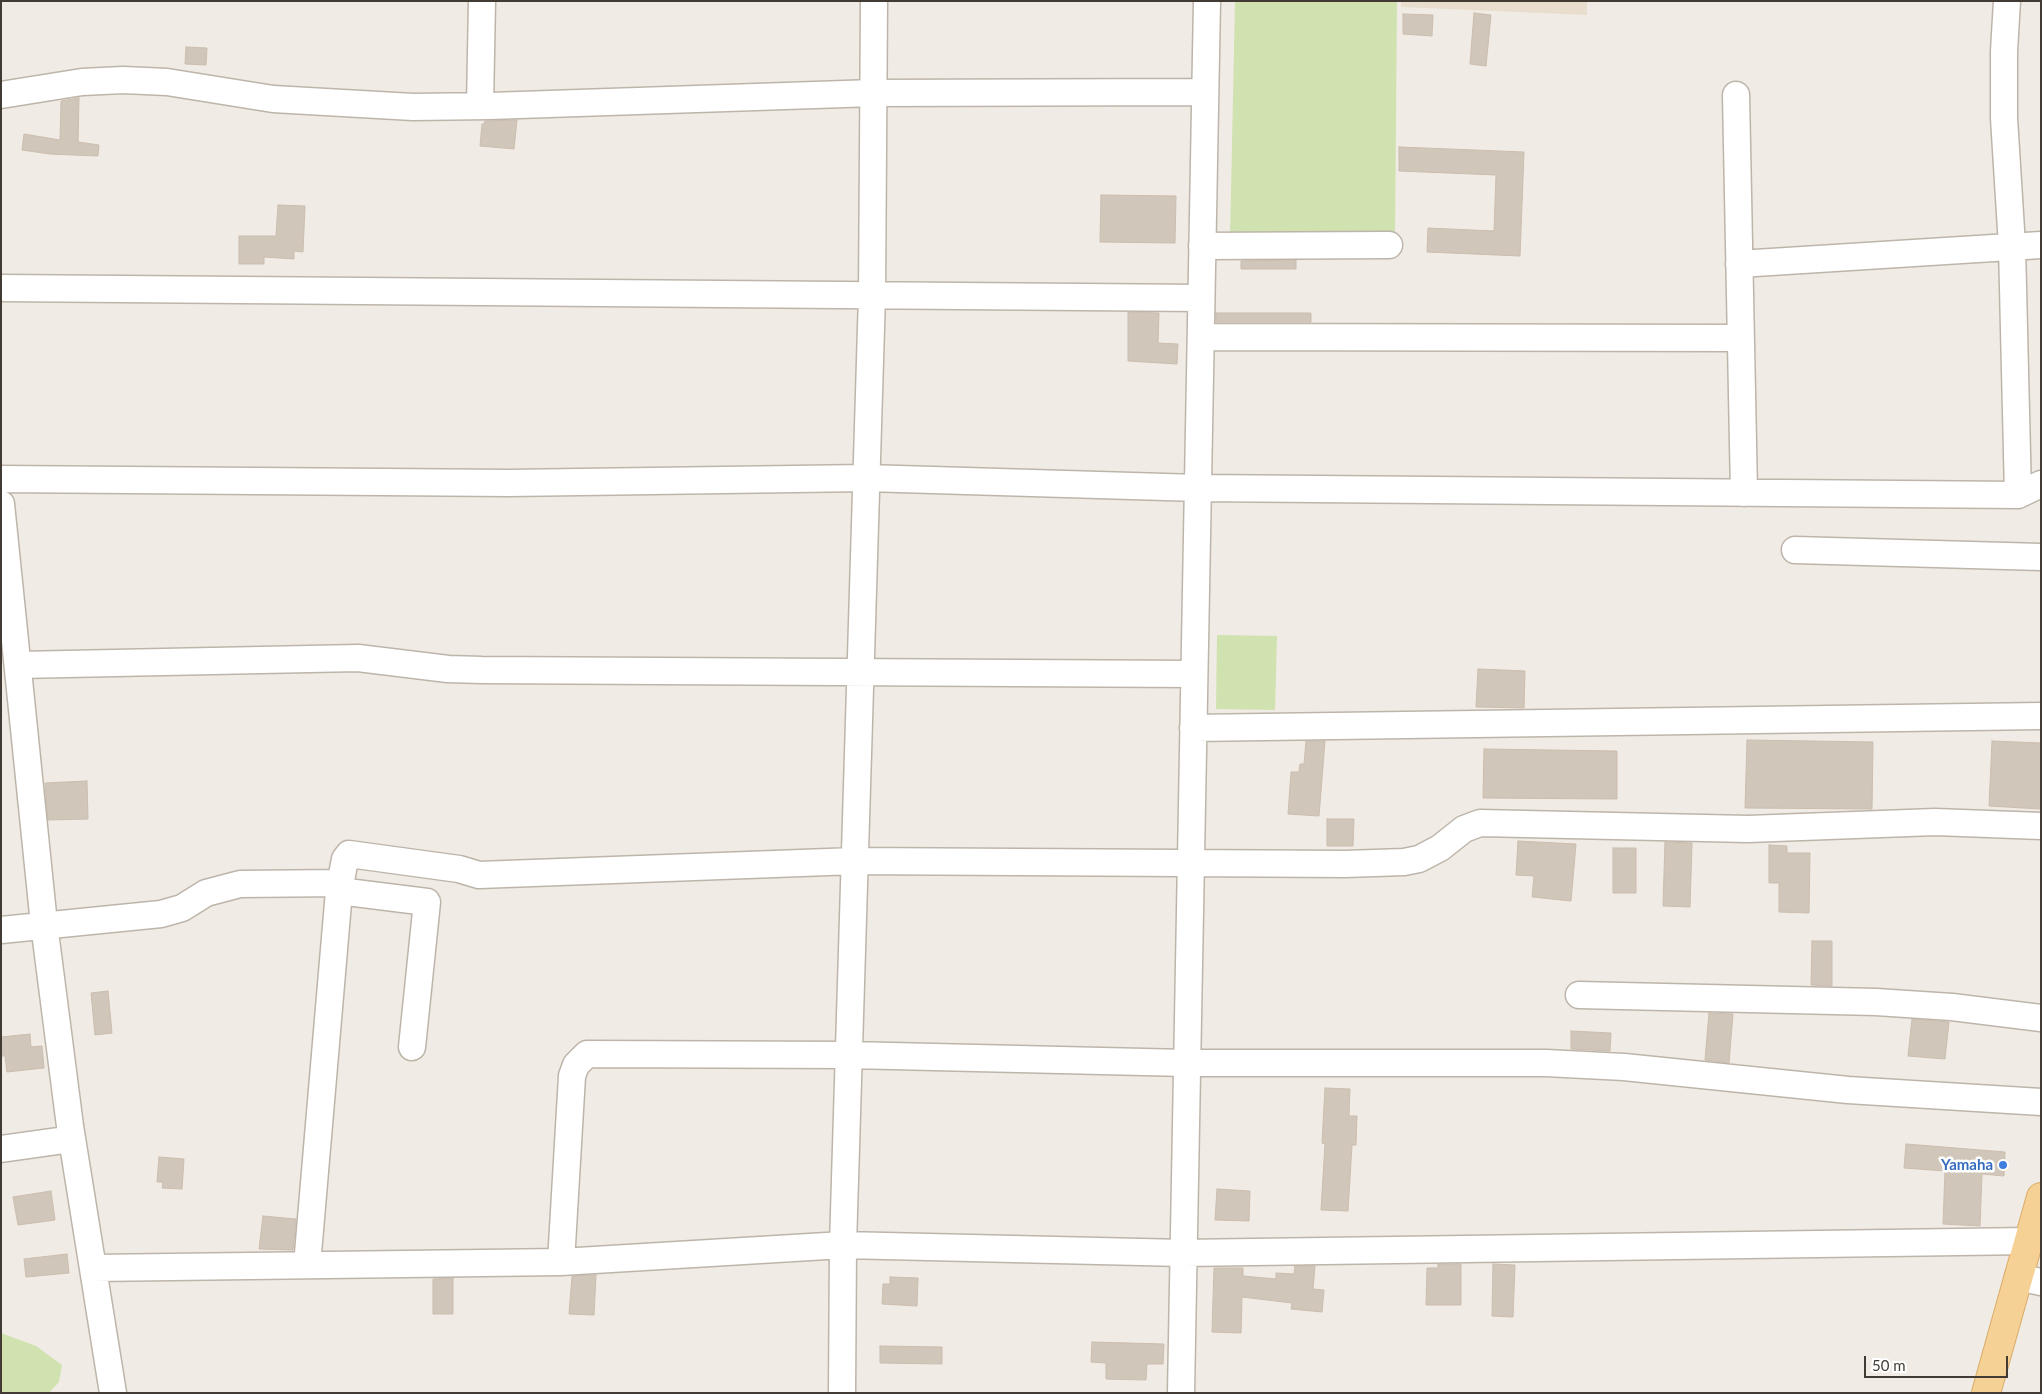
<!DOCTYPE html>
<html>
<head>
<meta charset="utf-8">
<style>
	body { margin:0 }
	#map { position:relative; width:2042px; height:1394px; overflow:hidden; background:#f0ebe4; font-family:Lato,sans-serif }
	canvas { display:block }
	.frame { position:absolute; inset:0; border:2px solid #423b34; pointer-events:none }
	.scale { position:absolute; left:1864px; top:1356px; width:144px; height:22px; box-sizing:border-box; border:2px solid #423b34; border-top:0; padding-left:6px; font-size:15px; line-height:18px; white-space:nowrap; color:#423b34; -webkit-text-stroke:4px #fff; paint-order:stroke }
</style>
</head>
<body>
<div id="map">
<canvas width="2042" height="1394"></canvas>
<div class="frame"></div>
<div class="scale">50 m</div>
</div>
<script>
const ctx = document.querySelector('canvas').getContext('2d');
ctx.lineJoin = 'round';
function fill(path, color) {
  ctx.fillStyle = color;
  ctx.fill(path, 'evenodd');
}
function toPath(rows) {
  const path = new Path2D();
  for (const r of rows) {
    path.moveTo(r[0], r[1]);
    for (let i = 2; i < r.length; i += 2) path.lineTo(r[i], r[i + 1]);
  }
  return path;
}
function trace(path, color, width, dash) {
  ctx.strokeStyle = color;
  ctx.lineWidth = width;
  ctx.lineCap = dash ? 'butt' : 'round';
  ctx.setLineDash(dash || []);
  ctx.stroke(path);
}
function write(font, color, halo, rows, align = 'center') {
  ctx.font = font + ' Lato,sans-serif';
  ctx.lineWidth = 5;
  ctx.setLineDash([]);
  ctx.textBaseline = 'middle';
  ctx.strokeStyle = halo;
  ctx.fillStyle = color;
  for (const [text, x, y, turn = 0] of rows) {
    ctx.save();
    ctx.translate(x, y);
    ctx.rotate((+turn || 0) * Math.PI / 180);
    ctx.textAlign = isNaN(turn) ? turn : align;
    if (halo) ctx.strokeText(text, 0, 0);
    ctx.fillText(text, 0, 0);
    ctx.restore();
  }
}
fill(toPath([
	[1401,1,1587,1,1587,15,1401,7]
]), '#e9dece');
fill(toPath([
	[1235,1,1397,1,1395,236,1230,239],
	[1217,635,1277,636,1275,710,1216,709],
	[1,1333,36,1346,62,1365,59,1382,49,1393,1,1393]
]), '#d0e2af');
const building = toPath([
	[1474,13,1491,15,1486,66,1470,64,1474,13],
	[1403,14,1433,15,1432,36,1403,34,1403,14],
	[186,47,207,48,206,65,185,64,186,47],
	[79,98,78,142,99,145,98,156,50,154,22,150,24,134,60,140,61,101,79,98],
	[517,120,514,149,480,146,482,124,484,124,485,121,517,120],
	[1399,147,1524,152,1520,256,1427,252,1428,228,1494,231,1496,175,1399,171,1399,147],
	[1101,195,1176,196,1175,243,1100,242,1101,195],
	[278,205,305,206,303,252,294,251,294,259,264,257,264,264,239,264,239,236,276,236,278,205],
	[1296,260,1296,269,1241,269,1241,261,1296,260],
	[1128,312,1159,313,1158,343,1178,344,1177,364,1128,361,1128,312],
	[1216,313,1311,313,1311,322,1216,322,1216,313],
	[1478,669,1525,671,1524,708,1476,707,1478,669],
	[1747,740,1873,742,1872,809,1745,808,1747,740],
	[1306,741,1325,741,1319,816,1288,814,1291,772,1299,772,1300,764,1304,764,1306,741],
	[1992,741,2041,743,2041,809,1989,806,1992,741],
	[1484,749,1617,751,1617,799,1483,798,1484,749],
	[87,781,88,819,48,820,45,783,87,781],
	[1327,819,1354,819,1353,846,1327,846,1327,819],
	[1518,841,1576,844,1571,901,1532,897,1534,876,1516,875,1518,841],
	[1665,842,1692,843,1690,907,1663,906,1665,842],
	[1769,845,1787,846,1787,853,1810,853,1809,913,1779,912,1779,883,1769,883,1769,845],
	[1613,848,1636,848,1636,893,1613,893,1613,848],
	[1812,941,1832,941,1832,986,1811,985,1812,941],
	[108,991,112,1033,95,1035,91,993,108,991],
	[1709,1013,1733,1014,1729,1063,1705,1060,1709,1013],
	[1912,1019,1949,1022,1945,1059,1908,1056,1912,1019],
	[1571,1031,1611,1033,1610,1051,1571,1049,1571,1031],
	[30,1034,31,1047,42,1046,44,1068,7,1072,5,1056,1,1056,1,1037,30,1034],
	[1325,1088,1350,1089,1349,1116,1357,1116,1356,1145,1352,1145,1348,1211,1321,1210,1325,1144,1322,1143,1325,1088],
	[1906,1144,2005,1152,2004,1176,1982,1174,1980,1226,1943,1224,1945,1171,1904,1168,1906,1144],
	[159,1157,184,1159,182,1189,162,1188,163,1182,157,1182,159,1157],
	[1217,1189,1250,1191,1249,1221,1215,1220,1217,1189],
	[51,1191,55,1220,18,1225,13,1197,51,1191],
	[263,1216,296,1219,293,1250,259,1249,263,1216],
	[67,1254,69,1273,26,1277,24,1259,67,1254],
	[1438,1264,1461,1264,1461,1305,1426,1305,1427,1268,1438,1268,1438,1264],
	[1493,1264,1515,1265,1513,1317,1492,1316,1493,1264],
	[1295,1266,1315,1266,1313,1289,1324,1290,1322,1312,1291,1309,1292,1303,1242,1297,1241,1333,1212,1332,1214,1268,1243,1268,1243,1276,1276,1279,1276,1273,1294,1274,1295,1266],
	[596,1275,594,1315,569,1314,572,1276,596,1275],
	[890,1277,918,1278,917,1306,882,1304,883,1284,890,1284,890,1277],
	[453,1278,453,1314,433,1314,433,1279,453,1278],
	[1092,1342,1164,1344,1163,1364,1147,1364,1146,1380,1106,1379,1106,1363,1091,1362,1092,1342],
	[880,1346,942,1347,942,1364,880,1363,880,1346]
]);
fill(building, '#d1c6ba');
trace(building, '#cbbdae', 1);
const minor = toPath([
	[2007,1,2004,51,2004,118,2012,246,2018,495],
	[1,95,82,82,123,80,167,82,273,99,413,107,490,106,874,93,1205,92],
	[1736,95,1744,493],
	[480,106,482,1],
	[1202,246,1389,245],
	[1739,264,2041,245],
	[1,288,1201,298],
	[1201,337,1740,338],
	[1,479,509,483,866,478,1198,488,2018,495,2041,484],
	[1,504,44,924,70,1126,113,1393],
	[1795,550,2041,557],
	[18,665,358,658,448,669,482,670,1194,674],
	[1193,728,2041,716],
	[339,891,427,902,412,1047],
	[1,930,161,914,182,908,206,893,240,884,340,883],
	[1579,995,1876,1002,1952,1007,2041,1018],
	[1,1149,72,1139],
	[561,1262,572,1076,576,1065,587,1054,850,1055,1186,1063,1546,1063,1624,1067,1848,1090,2041,1102],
	[307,1265,339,891,345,859,349,854,459,869,479,875,855,861,1345,864,1404,862,1419,859,1440,848,1464,829,1480,823,1748,829,1935,822,2041,826],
	[93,1268,561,1262,843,1245,1183,1253,2029,1241],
	[2018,1277,2041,1282],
	[842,1393,843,1245,872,295,874,1],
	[1181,1393,1207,1]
]);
const major = toPath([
	[1986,1393,2041,1197]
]);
trace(minor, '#beb5aa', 29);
trace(major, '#daac68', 30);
trace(minor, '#fff', 26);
trace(major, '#f6d196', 28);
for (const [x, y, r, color] of [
	[2003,1165,5,"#3f7fe0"]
]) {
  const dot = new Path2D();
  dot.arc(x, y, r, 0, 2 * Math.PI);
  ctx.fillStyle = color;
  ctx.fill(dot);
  trace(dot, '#fff', 2);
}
write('bold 15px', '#366cbe', '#fff', [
	["Yamaha",1993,1165]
], 'right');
</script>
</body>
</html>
